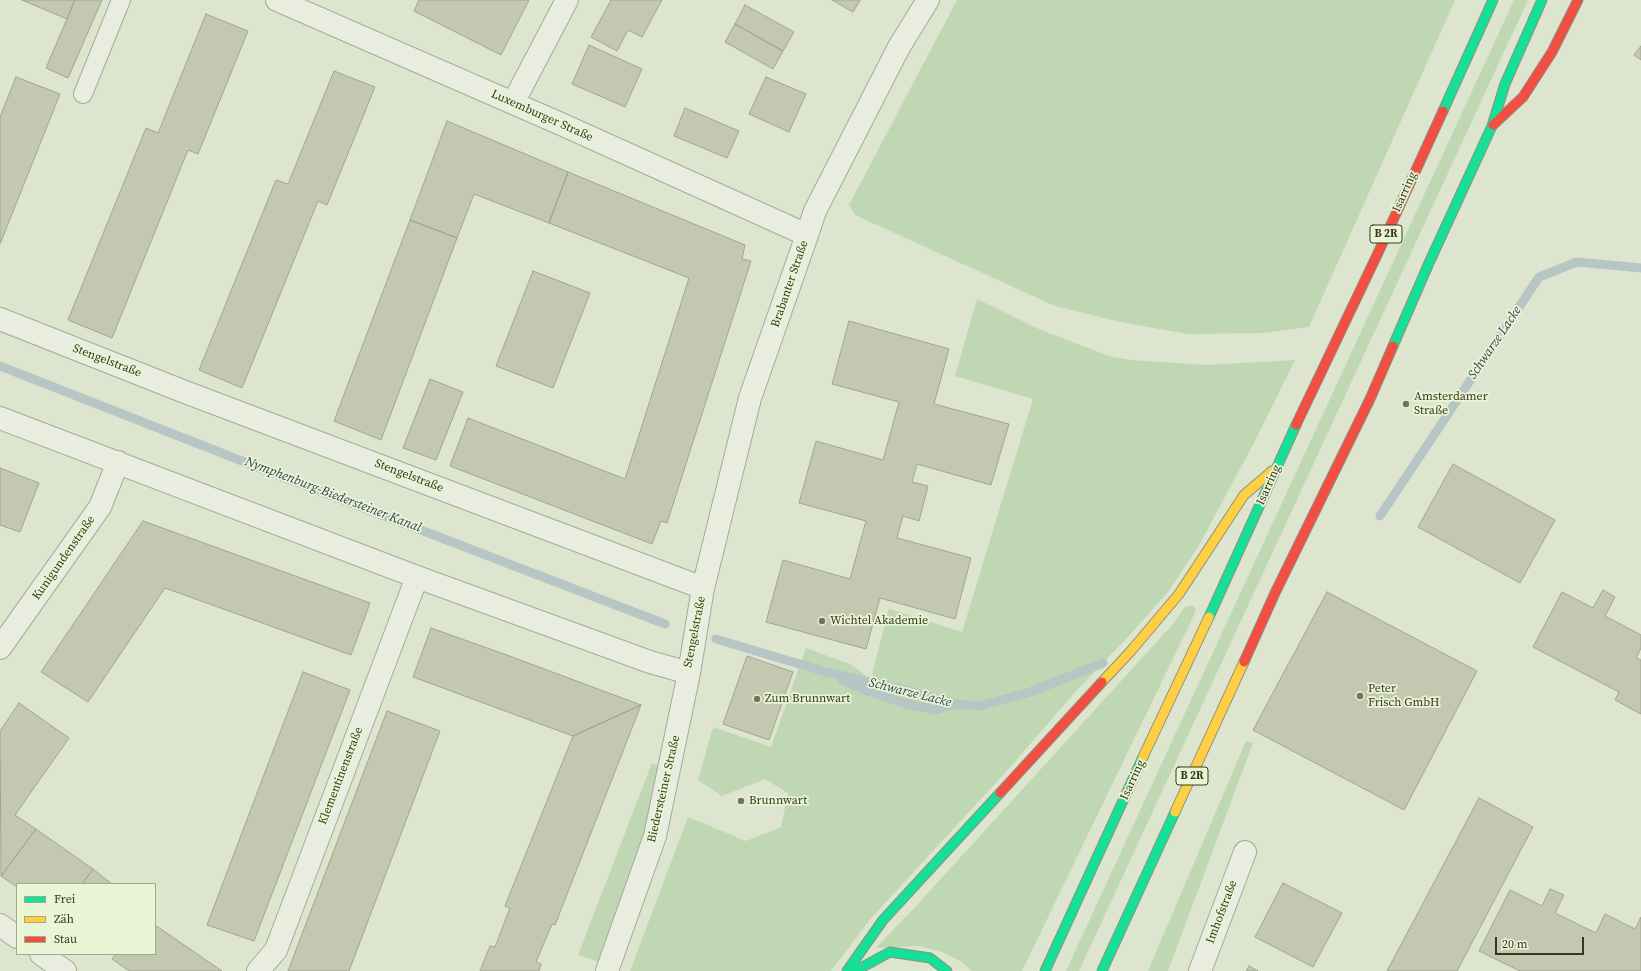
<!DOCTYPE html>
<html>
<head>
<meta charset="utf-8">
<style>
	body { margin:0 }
	#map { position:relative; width:1641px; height:971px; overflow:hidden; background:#dde5cf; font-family:"Source Serif 4",serif }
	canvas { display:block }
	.legend { position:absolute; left:16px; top:883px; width:140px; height:72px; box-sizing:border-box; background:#eaf5d5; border:1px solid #a2aa8c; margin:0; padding:5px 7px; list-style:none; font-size:12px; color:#36391f }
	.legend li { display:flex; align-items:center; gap:8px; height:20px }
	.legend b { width:20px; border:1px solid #a2aa8c }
	.scale { position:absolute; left:1495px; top:937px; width:89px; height:18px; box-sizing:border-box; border:2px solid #36391f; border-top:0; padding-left:5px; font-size:12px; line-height:14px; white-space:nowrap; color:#36391f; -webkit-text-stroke:3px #eaf5d5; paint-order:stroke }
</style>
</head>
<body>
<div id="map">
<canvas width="1641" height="971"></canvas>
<ul class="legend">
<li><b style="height:5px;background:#16e098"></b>Frei</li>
<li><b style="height:5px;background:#ffcf43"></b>Zäh</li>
<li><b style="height:5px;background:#f24e42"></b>Stau</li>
</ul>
<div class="scale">20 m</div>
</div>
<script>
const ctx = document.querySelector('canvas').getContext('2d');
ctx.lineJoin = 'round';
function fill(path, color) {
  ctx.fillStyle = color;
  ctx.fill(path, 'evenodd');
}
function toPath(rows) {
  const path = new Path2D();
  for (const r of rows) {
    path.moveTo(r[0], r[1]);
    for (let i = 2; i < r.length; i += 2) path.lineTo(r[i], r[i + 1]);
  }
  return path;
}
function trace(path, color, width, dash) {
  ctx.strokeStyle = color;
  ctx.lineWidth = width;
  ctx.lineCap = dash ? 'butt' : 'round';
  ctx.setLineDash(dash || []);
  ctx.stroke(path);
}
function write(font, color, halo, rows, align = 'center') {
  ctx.font = font + ' "Source Serif 4",serif';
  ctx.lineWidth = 3.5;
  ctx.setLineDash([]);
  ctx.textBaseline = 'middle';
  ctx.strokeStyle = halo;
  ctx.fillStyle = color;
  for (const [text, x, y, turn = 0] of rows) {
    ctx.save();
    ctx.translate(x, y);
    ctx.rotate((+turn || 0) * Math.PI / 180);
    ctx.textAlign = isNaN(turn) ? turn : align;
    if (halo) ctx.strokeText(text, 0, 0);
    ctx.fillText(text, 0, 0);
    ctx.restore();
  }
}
fill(toPath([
	[957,0,1455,0,1309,327,1263,333,1189,334,1125,323,1055,306,855,215,849,205],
	[1514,0,1528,0,1079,971,1066,971],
	[977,299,1041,330,1112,357,1131,360,1206,365,1295,360,1255,441,1198,547,1168,592,1128,637,1078,689,1004,774,872,917,831,971,630,971,688,817,746,841,781,827,788,793,765,779,722,796,698,780,713,727,771,747,806,648,852,665,878,685,872,674,889,609,962,632,1033,399,955,376],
	[1191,605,1195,608,1196,611,1022,971,972,971,962,962,942,952,919,946,876,948,918,904,1173,624,1185,607],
	[1246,741,1253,743,1168,971,1148,971],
	[652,763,659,766,643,837,599,962,578,955]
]), '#bfd7b2');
trace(toPath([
	[0,366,270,472,665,624],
	[1380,516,1539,277,1577,262,1641,268],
	[716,639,826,672,909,691,955,704,980,706,1030,692,1103,663],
	[842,680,867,691,904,703,935,710,955,704]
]), '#b7c6c5', 9);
const building = toPath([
	[22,0,75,0,67,19,22,0],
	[75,0,102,0,68,78,46,68,75,0],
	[419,0,529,0,501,55,414,11,419,0],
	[611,0,662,0,642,37,628,30,617,51,591,37,611,0],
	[832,0,860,0,853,12,832,0],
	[745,5,794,32,783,51,735,24,745,5],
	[206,14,248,31,198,154,188,150,112,338,68,320,146,128,158,133,206,14],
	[735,24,783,51,773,69,725,42,735,24],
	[589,45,642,69,625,107,572,84,589,45],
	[1641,46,1641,60,1634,55,1641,46],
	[334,71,375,87,327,205,318,201,242,388,199,370,276,180,288,184,334,71],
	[16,77,60,94,0,244,0,117,16,77],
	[766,77,806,94,789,132,749,114,766,77],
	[685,108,739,131,727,158,674,136,685,108],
	[447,121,568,172,549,223,474,194,457,238,410,220,447,121],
	[568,172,745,245,742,259,751,261,667,523,661,521,652,544,450,466,468,418,625,479,689,278,549,223,568,172],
	[410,220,457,238,381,440,334,421,410,220],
	[533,271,590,293,553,388,496,366,533,271],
	[849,321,949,349,934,404,1009,424,991,485,917,464,912,482,928,486,919,521,903,516,897,538,971,558,955,619,880,598,866,649,766,622,783,560,850,579,866,521,799,503,816,441,883,460,899,402,832,384,849,321],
	[430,379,463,392,436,460,403,448,430,379],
	[1453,464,1555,520,1520,583,1418,527,1453,464],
	[0,468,39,483,20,532,0,525,0,468],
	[143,521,370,603,351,655,165,588,88,702,41,672,143,521],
	[1603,590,1615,597,1605,616,1641,635,1641,648,1636,658,1641,660,1641,714,1615,700,1619,692,1533,647,1562,592,1593,608,1603,590],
	[1327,592,1477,671,1404,810,1253,730,1327,592],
	[431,628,504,654,641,705,573,736,413,677,431,628],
	[747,656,793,672,769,740,723,724,747,656],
	[303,672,350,690,254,941,207,925,303,672],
	[19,703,69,738,15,815,36,829,1,876,0,731,19,703],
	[641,705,555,925,552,924,536,962,541,964,539,971,480,971,490,946,495,947,510,908,505,906,573,736,641,705],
	[387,711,440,731,349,971,288,971,387,711],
	[1479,798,1533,827,1457,971,1387,971,1479,798],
	[36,829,93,869,82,884,17,884,17,887,1,876,36,829],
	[93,869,112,884,82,884,93,869],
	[1283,883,1342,913,1313,967,1255,937,1283,883],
	[1550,889,1564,895,1555,913,1596,933,1605,914,1635,929,1641,917,1641,971,1520,971,1479,951,1510,890,1542,906,1550,889],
	[155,925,222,971,129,971,112,959,116,954,155,954,155,925],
	[1249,966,1258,971,1246,971,1249,966]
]);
fill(building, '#c4c8b0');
trace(building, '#a1a58e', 1);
const lane = toPath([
	[83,94,121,0]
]);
const street = toPath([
	[277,0,561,124,807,235],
	[513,103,567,0],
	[0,319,185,392,703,588],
	[0,418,417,577,650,662,689,673,703,588,750,398,807,235,815,211,899,47,928,0],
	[0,648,100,507,118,462],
	[0,925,17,937],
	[41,954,65,971],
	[258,971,276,950,417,577],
	[607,971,655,836,689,673],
	[1200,971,1245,852]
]);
const fast = toPath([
	[1443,111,1493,0],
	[1393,346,1429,263,1492,126,1505,84,1542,0],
	[1209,617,1296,425],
	[847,971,883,920,1000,793],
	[855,971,890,952,930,958,947,971],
	[1045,971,1143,757],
	[1102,971,1175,812]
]);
const slow = toPath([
	[1102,682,1130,652,1179,594,1244,495,1272,471],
	[1143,757,1209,617],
	[1175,812,1244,662]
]);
const jam = toPath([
	[1493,125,1523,97,1552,52,1578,0],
	[1296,425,1378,253,1443,111],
	[1244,662,1275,593,1370,399,1393,346],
	[1000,793,1102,682]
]);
trace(lane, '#a5aa98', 20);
trace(street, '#a5aa98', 24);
trace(fast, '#8c907f', 11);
trace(slow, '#8c907f', 11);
trace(jam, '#8c907f', 11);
trace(lane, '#e8ede0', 18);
trace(street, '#e8ede0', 22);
trace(fast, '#16e098', 9);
trace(slow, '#ffcf43', 9);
trace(jam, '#f24e42', 9);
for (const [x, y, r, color] of [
	[1406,404,4,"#70755d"],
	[822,621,4,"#70755d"],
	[1360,696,4,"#70755d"],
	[757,699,4,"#70755d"],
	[741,801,4,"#70755d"]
]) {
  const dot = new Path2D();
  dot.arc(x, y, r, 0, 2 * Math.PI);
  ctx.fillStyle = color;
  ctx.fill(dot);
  trace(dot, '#eaf5d5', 1.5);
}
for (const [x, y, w] of [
	[1386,234,32],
	[1192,776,32]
]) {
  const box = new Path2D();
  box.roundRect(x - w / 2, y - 9, w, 18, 3);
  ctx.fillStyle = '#eaf5d5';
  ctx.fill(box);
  trace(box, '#36391f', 1);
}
write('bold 11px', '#36391f', null, [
	["B 2R",1386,234],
	["B 2R",1192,776]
]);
write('12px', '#36391f', '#eaf5d5', [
	["Luxemburger Straße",542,116,24],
	["Isarring",1405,192,-66],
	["Brabanter Straße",790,284,-71],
	["Stengelstraße",107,361,21],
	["Stengelstraße",409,476,21],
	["Isarring",1269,485,-66],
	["Kunigundenstraße",64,558,-55],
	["Stengelstraße",695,632,-79],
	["Klementinenstraße",341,776,-69],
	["Isarring",1133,780,-65],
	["Biedersteiner Straße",664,789,-77],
	["Imhofstraße",1222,912,-69]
]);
write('12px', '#36391f', '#eaf5d5', [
	["Amsterdamer",1414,397],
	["Straße",1414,411],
	["Wichtel Akademie",830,621],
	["Peter",1368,689],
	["Frisch GmbH",1368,703],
	["Zum Brunnwart",765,699],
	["Brunnwart",749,801]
], 'left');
write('italic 13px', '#2f4059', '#eaf5d5', [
	["Schwarze Lacke",1495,343,-56],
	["Nymphenburg-Biedersteiner Kanal",333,495,21],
	["Schwarze Lacke",910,693,14]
]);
</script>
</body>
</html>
